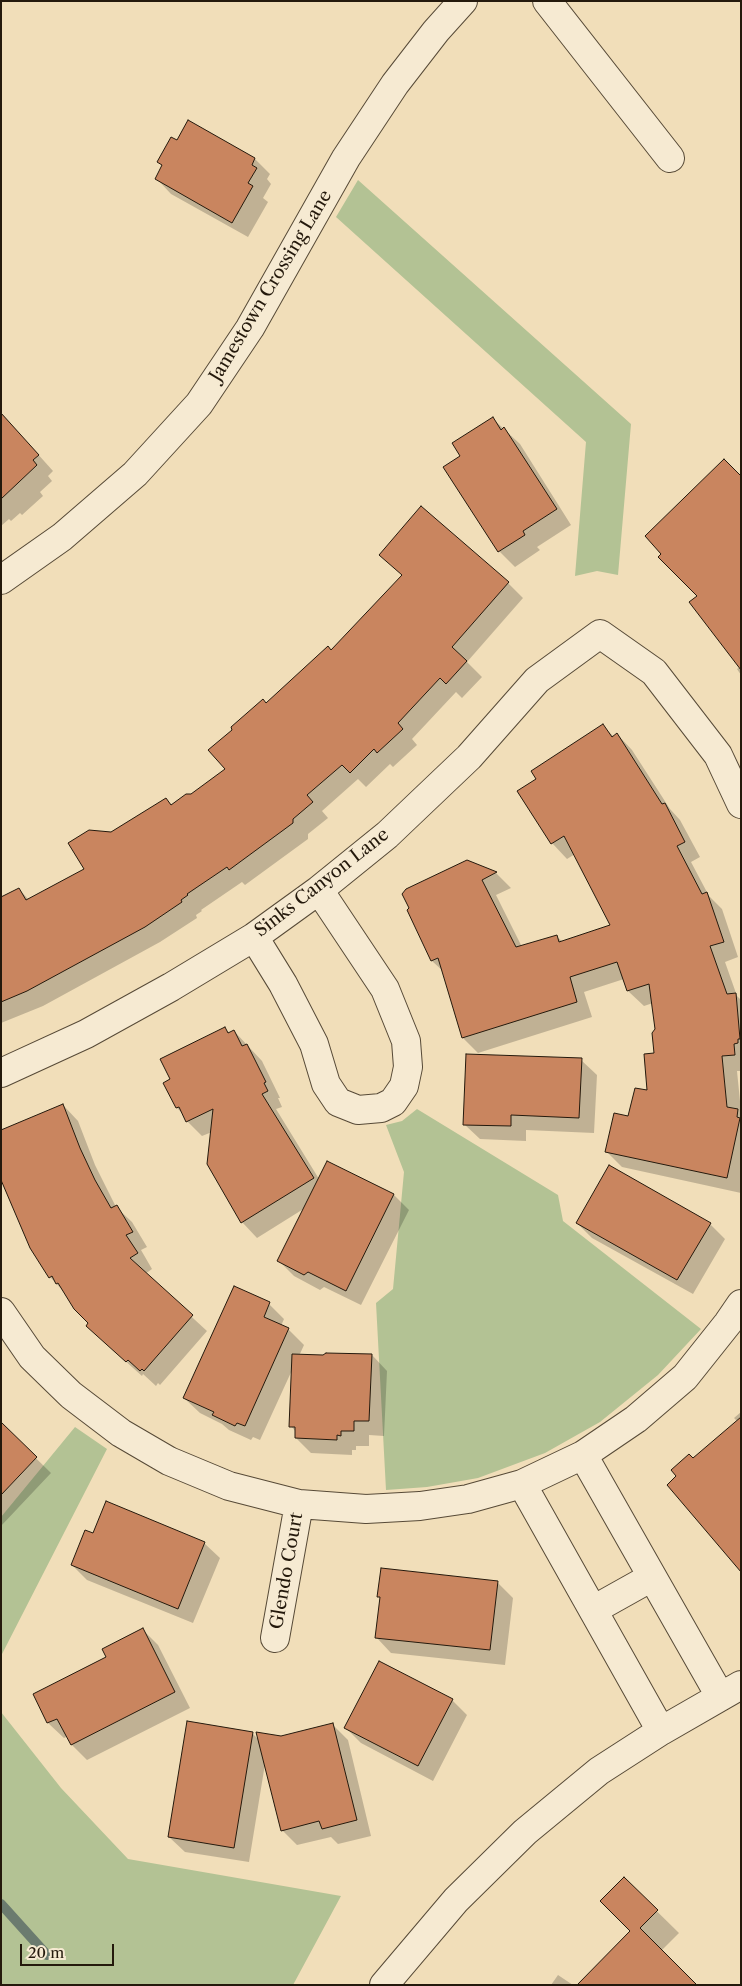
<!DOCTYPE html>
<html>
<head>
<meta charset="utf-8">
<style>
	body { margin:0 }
	#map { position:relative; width:742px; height:1986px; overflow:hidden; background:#f1deb9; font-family:"Libre Caslon Text",serif }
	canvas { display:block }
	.frame { position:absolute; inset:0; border:2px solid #24190c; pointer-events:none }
	.scale { position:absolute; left:20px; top:1944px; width:94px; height:22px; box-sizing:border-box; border:2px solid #24190c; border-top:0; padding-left:6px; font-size:15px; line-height:18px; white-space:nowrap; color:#24190c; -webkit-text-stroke:4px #f6ead2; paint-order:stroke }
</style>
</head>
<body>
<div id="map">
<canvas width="742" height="1986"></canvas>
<div class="frame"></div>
<div class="scale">20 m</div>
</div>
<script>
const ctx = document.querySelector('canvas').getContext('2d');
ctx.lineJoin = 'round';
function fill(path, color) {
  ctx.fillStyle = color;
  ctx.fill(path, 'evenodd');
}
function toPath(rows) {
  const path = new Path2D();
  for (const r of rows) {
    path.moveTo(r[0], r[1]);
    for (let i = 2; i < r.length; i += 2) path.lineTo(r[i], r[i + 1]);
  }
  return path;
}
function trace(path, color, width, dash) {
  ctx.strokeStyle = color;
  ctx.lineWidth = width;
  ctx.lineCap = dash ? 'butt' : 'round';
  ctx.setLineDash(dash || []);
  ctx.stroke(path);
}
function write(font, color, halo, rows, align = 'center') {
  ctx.font = font + ' "Libre Caslon Text",serif';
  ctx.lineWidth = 4;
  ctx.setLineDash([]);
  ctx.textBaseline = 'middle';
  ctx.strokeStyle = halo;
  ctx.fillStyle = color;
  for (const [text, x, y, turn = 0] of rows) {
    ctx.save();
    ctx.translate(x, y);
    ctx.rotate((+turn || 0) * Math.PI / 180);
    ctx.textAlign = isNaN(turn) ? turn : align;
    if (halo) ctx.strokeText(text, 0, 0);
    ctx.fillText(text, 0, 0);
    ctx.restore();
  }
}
fill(toPath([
	[358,180,631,424,618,575,597,571,575,576,586,442,336,217],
	[417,1109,558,1195,563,1221,701,1329,658,1375,600,1422,545,1453,478,1478,427,1487,386,1490,376,1303,393,1289,404,1172,386,1125,402,1121],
	[75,1427,107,1449,1,1656,1,1517],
	[1,1712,61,1788,128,1859,341,1896,293,1985,1,1985]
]), '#b3c294');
fill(toPath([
	[189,122,255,159,270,174,267,179,271,184,263,198,268,202,248,237,171,194,156,178],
	[1,413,53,471,48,476,52,481,40,492,43,496,22,515,20,513,11,521,9,519,1,526],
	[492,418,520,444,571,525,537,547,540,550,515,567,499,551,445,467,462,456],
	[741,477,741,675,737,669,740,667,699,596],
	[381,555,508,583,523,598,467,662,482,677,462,698,456,692,412,739,417,745,393,767,390,764,366,787,358,779,322,811,328,818,308,834,308,839,245,885,242,882,201,910,202,911,196,915,197,918,160,942,43,1006,1,1023,1,898,19,889,29,900,86,869,111,834,166,799,172,805,191,796,226,769,267,704,331,651,403,576],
	[603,726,614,737,617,734,632,750,670,809,680,820,700,857,691,862,709,896,722,909,738,957,725,962,737,996,741,1000,741,1071,737,1071,741,1111,741,1193,622,1167,607,1152,648,1092,655,1054,656,1030,653,1003,644,1006,628,991,624,979,584,992,592,1017,478,1053,463,1038,444,972,432,961,409,911,467,861,496,873,511,888,496,895,522,947,556,936,563,942,612,926,575,854,567,859,552,843,538,779],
	[225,1029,230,1033,234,1031,262,1061,280,1098,278,1098,282,1107,276,1109,319,1179,328,1162,394,1195,409,1210,361,1305,324,1287,320,1290,294,1276,278,1260,305,1208,257,1238,242,1222,212,1132,202,1136,187,1121,184,1115,177,1108,172,1080],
	[581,1060,597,1075,594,1133,526,1130,526,1141,480,1139,464,1124],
	[63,1105,78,1121,95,1165,116,1207,132,1222,147,1247,141,1250,152,1269,145,1274,207,1331,160,1385,158,1383,156,1386,143,1374,142,1376,103,1341,65,1293,50,1277],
	[577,1223,710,1224,725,1239,693,1294,592,1238],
	[269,1304,284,1319,281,1326,288,1329,304,1345,299,1356,372,1355,387,1371,384,1436,369,1435,369,1446,356,1446,356,1450,352,1450,352,1455,311,1453,296,1438,296,1432,291,1426,293,1368,260,1440,253,1437,251,1440,229,1430,222,1424,200,1413,184,1398],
	[741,1412,741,1570,693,1460,738,1422,734,1418],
	[1,1424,51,1473,1,1526],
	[94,1534,204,1543,220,1558,193,1623,87,1580,72,1565],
	[382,1570,498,1583,513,1598,505,1665,391,1653,376,1637,381,1598,379,1596],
	[142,1629,158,1645,190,1708,87,1760,72,1745,68,1736,64,1738,48,1723,34,1695,108,1658],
	[452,1700,467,1715,433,1781,361,1743,346,1728],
	[333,1725,348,1740,371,1836,338,1844,331,1837,297,1845,282,1830,265,1764,249,1862,185,1852,169,1837,252,1733,259,1740,281,1737],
	[624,1879,679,1933,661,1951,631,1931],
	[558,1975,573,1985,551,1985]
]), '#0003');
trace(toPath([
	[1,1904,47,1955]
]), '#6b7b6f', 10);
const building = toPath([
	[188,120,255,158,252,165,257,168,248,183,253,186,232,223,155,179,162,165,157,162,171,137,177,140,188,120],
	[1,413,39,455,33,460,37,465,1,499,1,413],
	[493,417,501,430,504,427,557,509,523,531,525,535,498,552,443,467,460,456,452,443,493,417],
	[724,459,741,476,741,670,689,602,697,596,658,557,661,554,645,536,724,459],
	[421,506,509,582,452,647,467,661,446,684,440,678,398,723,403,729,377,753,374,749,350,773,342,765,307,795,313,802,293,819,293,823,229,870,227,867,187,894,188,895,181,900,182,902,145,927,27,991,1,1002,1,897,19,888,26,900,84,869,68,843,89,830,111,832,166,798,171,805,186,794,191,794,225,769,208,750,232,730,231,727,263,699,266,703,328,646,331,650,402,575,379,555,421,506],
	[603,724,612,737,617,733,662,804,665,803,685,842,677,846,702,894,707,892,724,942,710,946,727,994,736,993,740,1039,738,1039,738,1043,734,1044,735,1055,722,1056,727,1107,738,1109,737,1117,740,1118,727,1178,605,1152,614,1113,628,1116,635,1088,647,1090,644,1054,654,1053,652,1033,655,1029,649,984,627,991,617,962,570,977,577,1002,462,1038,438,958,431,961,407,910,409,908,402,894,406,889,467,860,497,872,482,880,516,947,557,935,559,942,610,925,564,836,551,844,517,791,536,779,531,771,603,724],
	[225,1027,228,1033,234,1030,242,1046,247,1044,266,1082,264,1083,268,1091,262,1094,314,1178,241,1223,207,1164,213,1109,186,1122,179,1107,176,1108,163,1083,170,1079,160,1059,225,1027],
	[466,1054,582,1058,579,1118,511,1115,511,1126,463,1125,466,1054],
	[63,1104,80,1148,95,1180,111,1208,117,1205,133,1232,126,1235,138,1253,130,1258,193,1315,144,1371,142,1369,140,1371,128,1360,126,1362,86,1326,88,1323,74,1309,58,1283,56,1284,52,1276,49,1278,30,1248,1,1180,1,1130,63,1104],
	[327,1161,394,1194,346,1291,308,1272,304,1275,277,1261,327,1161],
	[609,1165,711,1223,677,1280,576,1223,609,1165],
	[234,1286,270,1302,264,1317,289,1328,245,1426,237,1423,235,1426,212,1415,214,1412,183,1398,234,1286],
	[326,1353,372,1354,369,1421,354,1421,354,1431,341,1431,341,1436,337,1435,337,1440,295,1438,295,1427,289,1427,292,1354,323,1355,326,1353],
	[741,1417,741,1572,667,1485,676,1476,671,1470,689,1454,693,1458,741,1417],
	[1,1422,37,1457,1,1495,1,1422],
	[106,1501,205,1542,178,1609,71,1565,85,1530,93,1533,106,1501],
	[381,1568,498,1581,490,1650,375,1638,380,1597,377,1597,381,1568],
	[143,1628,175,1692,71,1745,57,1719,47,1723,33,1694,106,1657,102,1649,143,1628],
	[379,1661,453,1699,418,1766,344,1728,379,1661],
	[187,1721,253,1732,234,1848,168,1837,187,1721],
	[333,1723,357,1820,322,1829,319,1821,281,1831,256,1732,281,1736,333,1723],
	[624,1877,658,1910,640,1928,697,1985,577,1985,630,1931,600,1901,624,1877]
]);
fill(building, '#c9855f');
trace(building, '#24190c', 1);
const minor = toPath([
	[547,1,670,158],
	[1,580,62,537,135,474,199,404,250,328,346,158,395,84,436,31,463,1],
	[254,937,283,984,314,1044,326,1084,338,1102,358,1110,381,1108,393,1102,404,1086,408,1067,406,1041,385,989,319,890],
	[1,1073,86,1034,171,987,254,937,319,890,387,835,469,757,537,680,600,634,654,672,718,755,741,804],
	[1,1312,32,1357,71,1395,121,1433,169,1461,229,1486,299,1504,366,1509,420,1506,468,1499,522,1484,583,1455,636,1419,685,1377,728,1323,741,1304],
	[583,1455,720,1696],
	[522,1484,661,1731],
	[593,1610,652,1577],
	[275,1638,299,1504],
	[384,1985,456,1900,525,1832,599,1771,661,1731,741,1685]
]);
trace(minor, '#574a37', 30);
trace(minor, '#f6ead2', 28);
write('18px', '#24190c', '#f6ead2', [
	["Jamestown Crossing Lane",271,286,-59],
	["Sinks Canyon Lane",322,883,-38],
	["Glendo Court",287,1571,-80]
]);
</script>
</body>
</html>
